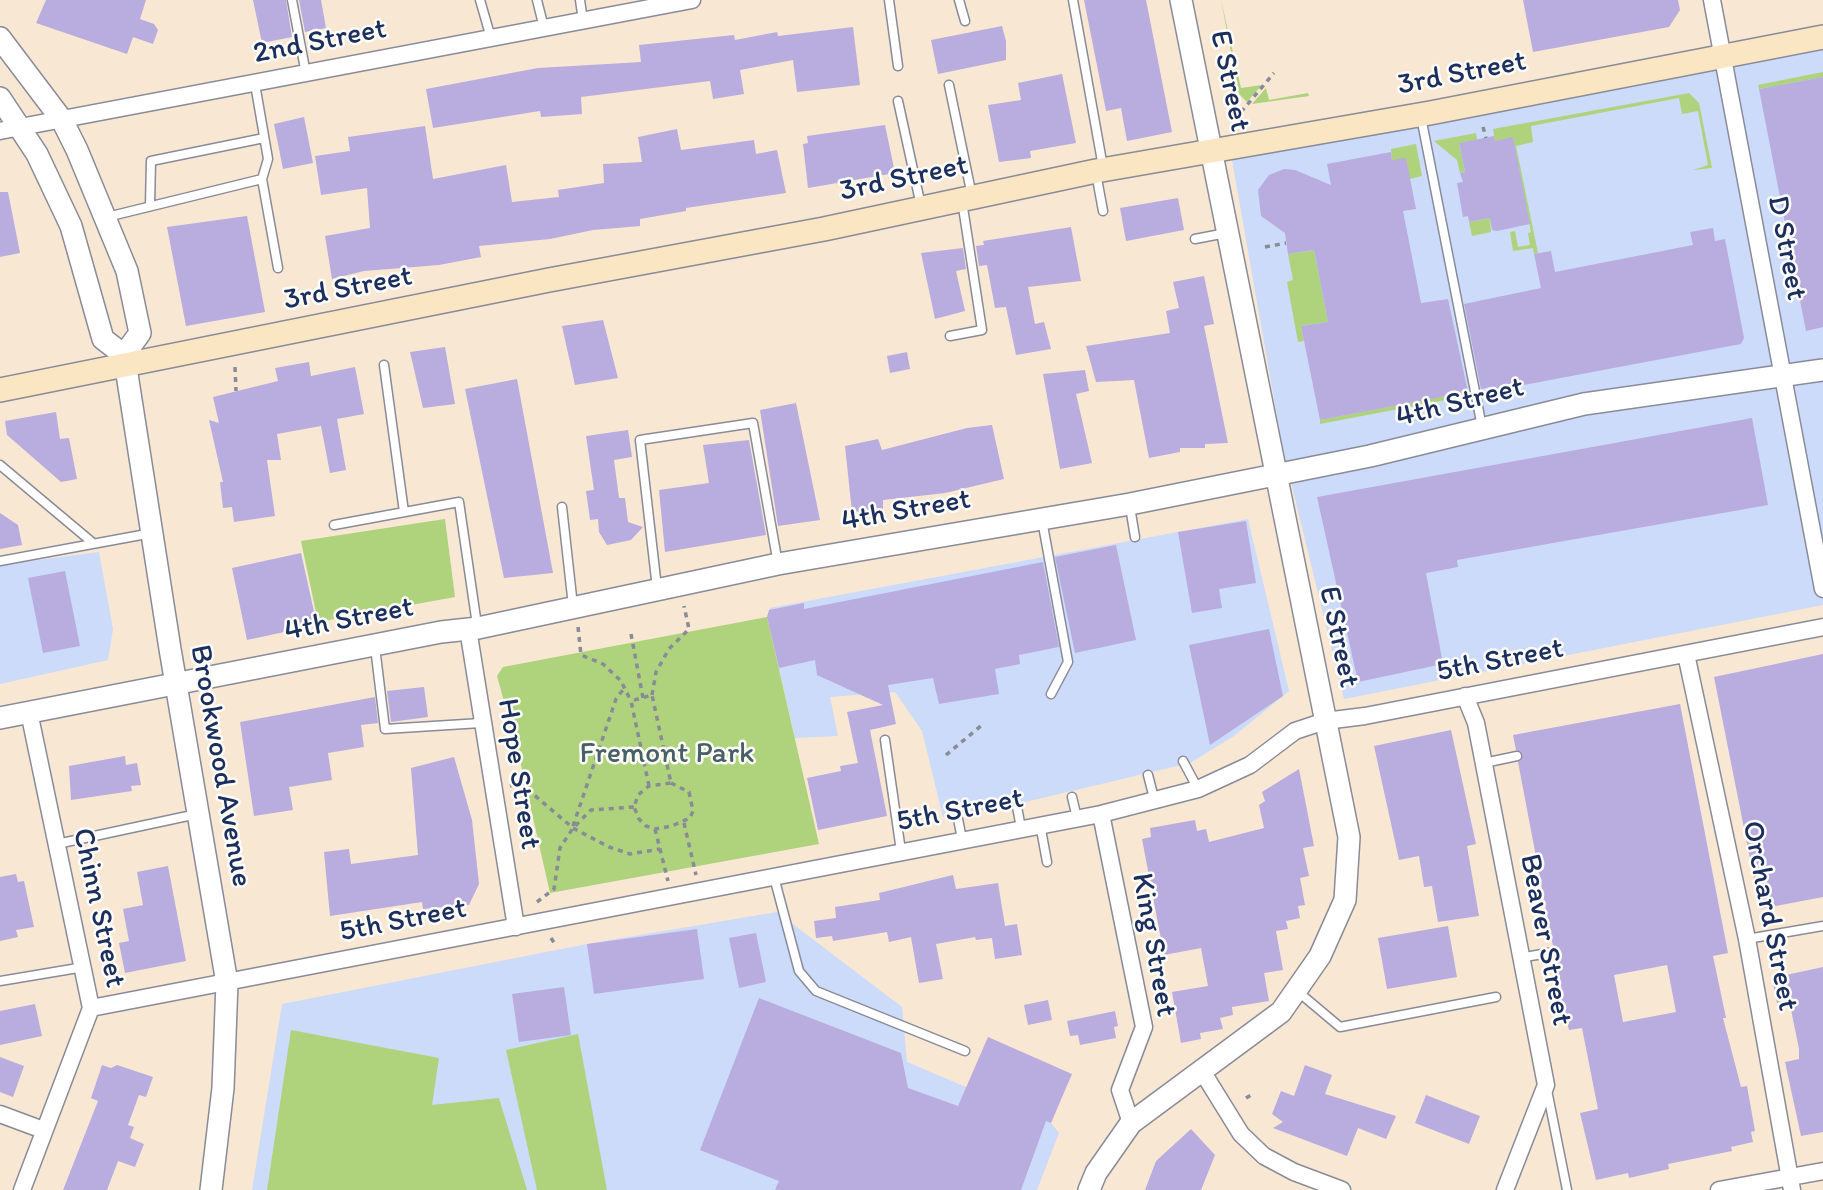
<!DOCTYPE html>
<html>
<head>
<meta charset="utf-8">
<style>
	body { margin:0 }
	canvas { display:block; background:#f7e7d3 }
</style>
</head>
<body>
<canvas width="1823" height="1190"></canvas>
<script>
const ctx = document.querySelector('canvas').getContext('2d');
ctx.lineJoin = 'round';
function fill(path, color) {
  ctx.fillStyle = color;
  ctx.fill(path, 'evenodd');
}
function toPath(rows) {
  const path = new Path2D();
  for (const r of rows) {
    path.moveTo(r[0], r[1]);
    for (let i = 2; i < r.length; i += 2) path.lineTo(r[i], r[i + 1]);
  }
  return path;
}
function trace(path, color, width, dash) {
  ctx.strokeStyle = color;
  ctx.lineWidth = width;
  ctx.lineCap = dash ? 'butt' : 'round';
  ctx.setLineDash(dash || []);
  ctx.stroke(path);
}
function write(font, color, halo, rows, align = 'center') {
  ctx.font = font + ' Itim,sans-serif';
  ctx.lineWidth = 5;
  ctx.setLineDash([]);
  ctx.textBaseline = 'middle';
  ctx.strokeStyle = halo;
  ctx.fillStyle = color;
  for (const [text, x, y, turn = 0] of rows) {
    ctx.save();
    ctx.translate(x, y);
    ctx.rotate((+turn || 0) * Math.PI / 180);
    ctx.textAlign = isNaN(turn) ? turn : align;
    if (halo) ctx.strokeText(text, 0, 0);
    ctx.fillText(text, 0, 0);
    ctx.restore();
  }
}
fill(toPath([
	[1823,41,1823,605,1344,699,1283,450,1232,160],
	[1248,519,1289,691,1234,736,1190,763,1021,803,943,817,922,731,895,692,830,697,838,736,795,738,767,617,770,608],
	[99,552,113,629,108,660,0,684,0,565],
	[777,912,902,1007,907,1062,1051,1123,1059,1133,1037,1190,252,1190,282,1004,587,944]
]), '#ccdbf9');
fill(toPath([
	[1221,0,1241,88,1262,85,1247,102,1239,94],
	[1823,72,1823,77,1759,89,1758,85],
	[1266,88,1269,100,1308,93,1309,96,1252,104],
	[1689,93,1699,103,1712,168,1693,170,1708,165,1698,111,1682,114,1679,98,1531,126,1533,142,1516,146,1538,253,1534,254,1533,248,1513,251,1510,232,1515,231,1518,247,1530,245,1528,233,1531,232,1513,138,1495,141,1493,129],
	[1476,133,1477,140,1459,143,1465,172,1460,173,1457,160,1434,141],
	[1416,144,1422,176,1410,179,1392,160,1391,149],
	[1490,218,1491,232,1472,236,1469,222],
	[1314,250,1328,322,1301,326,1304,341,1298,342,1287,282,1293,280,1288,254],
	[1466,392,1467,396,1320,424,1320,420],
	[445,519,455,597,318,622,301,541],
	[767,617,819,844,550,893,519,756,497,676,503,667],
	[291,1030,439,1058,432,1105,499,1098,527,1190,267,1190],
	[578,1034,607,1190,537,1190,506,1050]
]), '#afd37c');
fill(toPath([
	[46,0,146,0,140,19,154,24,158,30,153,44,133,37,127,54,36,23],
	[253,0,286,0,292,37,262,43],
	[299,0,321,0,326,28,305,32],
	[1084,0,1146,0,1172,132,1127,141,1121,108,1106,111],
	[1523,0,1678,0,1680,10,1669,27,1533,52],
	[1002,26,1006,41,1006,60,938,74,931,40],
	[853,27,860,85,797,92,793,60,740,70,744,94,713,99,710,81,581,97,582,114,541,117,540,111,433,128,426,89,538,68,641,62,639,45,734,35,735,40,777,32,778,36],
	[1062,74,1076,143,1030,151,1031,158,999,162,988,105,1021,100,1018,83],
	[1823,77,1823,327,1806,331,1759,89],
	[304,117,313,163,283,169,274,124],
	[885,125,895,173,808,188,803,144,808,143,807,136],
	[425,126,433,179,506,165,512,202,559,197,558,190,604,183,603,164,642,162,638,137,677,129,681,150,754,140,756,154,777,150,786,193,686,208,686,211,640,219,640,226,593,230,550,239,479,246,481,257,439,265,364,271,332,279,325,236,370,228,367,188,321,195,315,156,350,151,348,137],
	[1494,136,1495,141,1513,137,1530,224,1497,231,1492,230,1490,218,1469,222,1468,216,1463,217,1457,183,1463,182,1460,173,1465,172,1459,143],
	[1391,152,1392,160,1406,158,1416,209,1403,211,1421,303,1448,299,1468,392,1320,420,1301,326,1328,322,1314,250,1288,254,1285,233,1261,216,1258,190,1269,175,1284,169,1295,170,1331,185,1327,164],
	[0,192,8,192,20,253,0,257],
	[1178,198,1184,230,1126,241,1120,208],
	[247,216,265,312,186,326,167,227],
	[1071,227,1081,281,1028,287,1035,324,1044,322,1051,349,1016,355,1006,307,995,308,987,265,979,266,976,246,984,245,983,241],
	[1713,228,1715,241,1725,239,1744,338,1741,344,1492,391,1491,387,1481,389,1464,304,1541,288,1534,254,1551,251,1555,272,1693,245,1690,232],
	[963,248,966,269,956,271,965,311,935,319,921,253],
	[1204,276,1214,324,1204,326,1228,443,1205,444,1205,448,1180,448,1180,452,1149,458,1134,380,1096,382,1086,346,1170,333,1166,311,1179,308,1173,282],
	[603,320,618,378,575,385,562,326],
	[445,347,455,404,423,408,410,352],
	[907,352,910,369,890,373,887,356],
	[309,362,311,376,355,367,364,414,337,419,346,470,330,473,321,426,277,434,281,460,267,460,275,516,234,522,232,507,223,508,220,482,223,482,209,420,219,423,213,397,278,381,275,368],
	[1085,370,1089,391,1076,394,1092,463,1060,469,1043,374],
	[517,379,553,573,504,578,465,389],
	[796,403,820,520,778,526,760,410],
	[56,412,60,439,69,438,77,479,61,482,7,435,5,421],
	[1752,418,1768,505,1457,560,1458,567,1426,573,1443,664,1358,682,1317,497],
	[992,425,1004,479,945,493,883,500,883,509,852,512,845,446,878,439,882,450,967,428],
	[628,430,632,457,614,460,619,498,625,498,628,522,643,527,631,540,607,545,599,532,598,519,590,520,586,491,594,490,586,436],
	[749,440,766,535,665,552,659,490,709,483,703,445],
	[0,513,18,525,22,545,0,549],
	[1246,521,1256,583,1219,589,1222,608,1192,613,1178,532],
	[1116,545,1136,640,1075,653,1055,557],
	[301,553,317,625,247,640,232,568],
	[1043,562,1059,647,1019,655,1020,664,995,669,999,694,939,704,933,678,888,685,896,724,870,730,887,816,818,830,807,778,841,771,840,766,858,763,847,712,883,705,817,675,815,660,779,668,767,617,769,610,804,603,804,609],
	[65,571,80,646,43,653,28,578],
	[1269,629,1283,696,1210,745,1189,645],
	[1823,654,1823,897,1760,909,1714,677],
	[424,687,428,717,391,722,387,691],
	[375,697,378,723,361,725,364,747,328,753,332,780,289,787,293,810,254,816,240,722],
	[1680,704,1728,953,1713,956,1726,1018,1723,1018,1741,1087,1747,1086,1755,1131,1751,1132,1753,1142,1731,1147,1732,1151,1668,1164,1669,1169,1629,1178,1628,1173,1596,1180,1580,1113,1598,1109,1582,1028,1569,1030,1559,991,1562,991,1556,958,1560,950,1553,946,1518,762,1523,755,1516,750,1513,735],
	[1667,965,1676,1012,1623,1022,1614,975],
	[1451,730,1476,844,1467,846,1479,916,1438,922,1432,886,1424,887,1419,856,1399,860,1374,746],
	[125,756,126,765,137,763,141,785,131,786,132,791,71,800,69,766],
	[454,757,472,820,479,884,469,905,423,909,422,902,330,916,324,852,349,849,351,864,418,855,411,768],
	[1299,769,1314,846,1303,848,1309,876,1300,878,1305,905,1298,906,1300,918,1286,921,1288,929,1276,931,1283,970,1264,973,1269,1001,1232,1007,1233,1015,1220,1018,1223,1029,1200,1033,1201,1039,1181,1043,1172,992,1208,986,1201,948,1164,955,1142,839,1151,837,1150,828,1195,820,1197,831,1206,829,1209,842,1264,828,1259,805,1265,801,1262,792],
	[168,866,186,961,125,973,119,943,129,941,123,909,143,905,137,872],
	[16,874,18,882,24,881,34,927,16,930,18,937,0,941,0,877],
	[953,875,956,889,998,883,1005,926,1017,924,1022,955,995,959,992,938,976,940,975,937,936,944,943,979,919,983,911,937,889,942,887,932,833,941,832,936,816,938,814,921,836,918,835,907,880,900,879,893],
	[1448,926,1457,977,1387,989,1378,938],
	[697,929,704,979,594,994,587,944],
	[756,933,766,982,739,988,729,938],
	[1823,967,1823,1132,1801,1136,1785,1062,1799,1059,1799,1049,1789,1000,1777,1003,1772,978],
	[564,987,571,1035,519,1042,512,994],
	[759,998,901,1053,908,1088,958,1106,988,1037,1072,1074,1051,1123,1046,1121,1021,1190,775,1190,779,1181,700,1150],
	[1048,1000,1052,1020,1028,1025,1024,1005],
	[35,1004,42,1036,0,1045,0,1011],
	[1115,1011,1118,1026,1114,1027,1116,1038,1080,1045,1078,1035,1070,1036,1067,1021],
	[0,1057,24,1066,13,1097,0,1092],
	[102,1065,111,1068,117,1065,153,1077,146,1097,139,1095,128,1125,134,1127,130,1138,144,1144,135,1167,118,1161,107,1190,63,1190,98,1101,91,1098],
	[1305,1065,1332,1075,1325,1094,1396,1116,1386,1139,1358,1128,1347,1156,1273,1128,1283,1122,1272,1114,1281,1091,1294,1096],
	[1426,1095,1480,1116,1469,1144,1415,1123],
	[1191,1129,1215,1155,1201,1190,1145,1190,1156,1161]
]), '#b9addf');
const service = toPath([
	[292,0,306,74],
	[480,0,491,38],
	[537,0,544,28],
	[580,0,583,21],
	[889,0,898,66],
	[959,0,965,21],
	[1073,0,1103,167],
	[255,84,268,159,262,179,278,268],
	[949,85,972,196],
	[898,101,921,206],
	[1421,117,1482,427],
	[1096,173,1103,211],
	[150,205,151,161,264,138],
	[107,217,262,179],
	[1195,239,1226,233],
	[950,336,982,330,962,201],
	[384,365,404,512],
	[0,465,93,543],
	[562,507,573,606],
	[1130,507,1135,537],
	[1042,520,1068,662,1051,694],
	[334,525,459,502,477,625],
	[0,561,152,533],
	[657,588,640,440,753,423,778,564],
	[375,647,385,729,481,723],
	[885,740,901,851],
	[1183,761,1198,789],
	[1484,763,1517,756],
	[1148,775,1155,802],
	[1072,797,1077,818],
	[1017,807,1021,828],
	[958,819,962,839],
	[1040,824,1047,862],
	[57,844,197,814],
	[774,877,799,971,816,991,965,1051],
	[1747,939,1823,926],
	[1519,958,1554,952],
	[0,981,84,967],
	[1296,990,1340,1027,1496,997],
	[1547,1090,1567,1190]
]);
const minor = toPath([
	[1712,0,1823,589],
	[0,131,692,0],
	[468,629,516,927],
	[1686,654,1747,939,1792,1190],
	[1465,696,1476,723,1546,1085,1505,1190],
	[1101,814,1144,1027,1120,1090,1131,1123],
	[91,1008,1101,814,1198,789,1250,765,1295,731,1325,721,1365,716,1823,627],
	[1202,1071,1241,1134,1264,1156,1294,1172,1342,1190],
	[0,1114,43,1130],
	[22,1190,91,1008,29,712],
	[1719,1190,1823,1171]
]);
const tertiary = toPath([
	[0,38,62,120,77,150,127,271,140,333,124,355,170,649,227,983,223,1088,211,1190],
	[0,98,37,154,71,226,103,339,124,355],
	[0,718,441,632,478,628,778,564,1130,504,1370,456,1584,404,1823,370],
	[1089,1190,1096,1173,1131,1123,1281,1012,1320,956,1345,900,1349,837,1181,0]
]);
const secondary = toPath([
	[0,390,549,280,824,229,1096,171,1430,113,1823,37]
]);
trace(service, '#898b98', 11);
trace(minor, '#898b98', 19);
trace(tertiary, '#898b98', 24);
trace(secondary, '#898b98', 26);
trace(toPath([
	[1241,112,1274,73],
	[1483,127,1486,138],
	[1265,247,1286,243],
	[235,367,236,391],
	[578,627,581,655,603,664,621,681,631,701],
	[631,634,643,698],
	[652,695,656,672,669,649,689,629,684,606],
	[946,755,982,725],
	[671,783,689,792,693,811,690,818,672,826,655,829,646,826,639,819,634,807,638,795,649,786,671,783],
	[510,786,520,783,573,828,609,847,630,854,660,849],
	[649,786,631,701,652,695,671,783],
	[684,823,696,875],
	[573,826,616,699,625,687],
	[655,829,668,881],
	[537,902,554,889,560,848,573,828,591,810,634,807],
	[551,938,555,944],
	[1246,1098,1251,1095]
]), '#898b98', 3.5, [5, 5]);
trace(service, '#fff', 8);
trace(minor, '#fff', 16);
trace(tertiary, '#fff', 21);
trace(secondary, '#fbe6c3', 23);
write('30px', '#1b2f5e', '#fdfcf7', [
	["2nd Street",320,42,-11],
	["3rd Street",1462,74,-11],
	["E Street",1229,81,78],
	["3rd Street",904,179,-12],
	["D Street",1786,248,79],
	["3rd Street",348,289,-11],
	["4th Street",1460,403,-14],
	["4th Street",906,511,-10],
	["4th Street",349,620,-11],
	["E Street",1338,637,78],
	["5th Street",1500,661,-11],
	["Brookwood Avenue",220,766,80],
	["Hope Street",518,774,81],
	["5th Street",960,811,-11],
	["Chinn Street",98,908,78],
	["Orchard Street",1769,916,79],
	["5th Street",403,921,-11],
	["Beaver Street",1545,940,79],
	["King Street",1153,945,80]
]);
write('30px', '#476067', '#fdfcf7', [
	["Fremont Park",667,754]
]);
</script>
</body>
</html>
